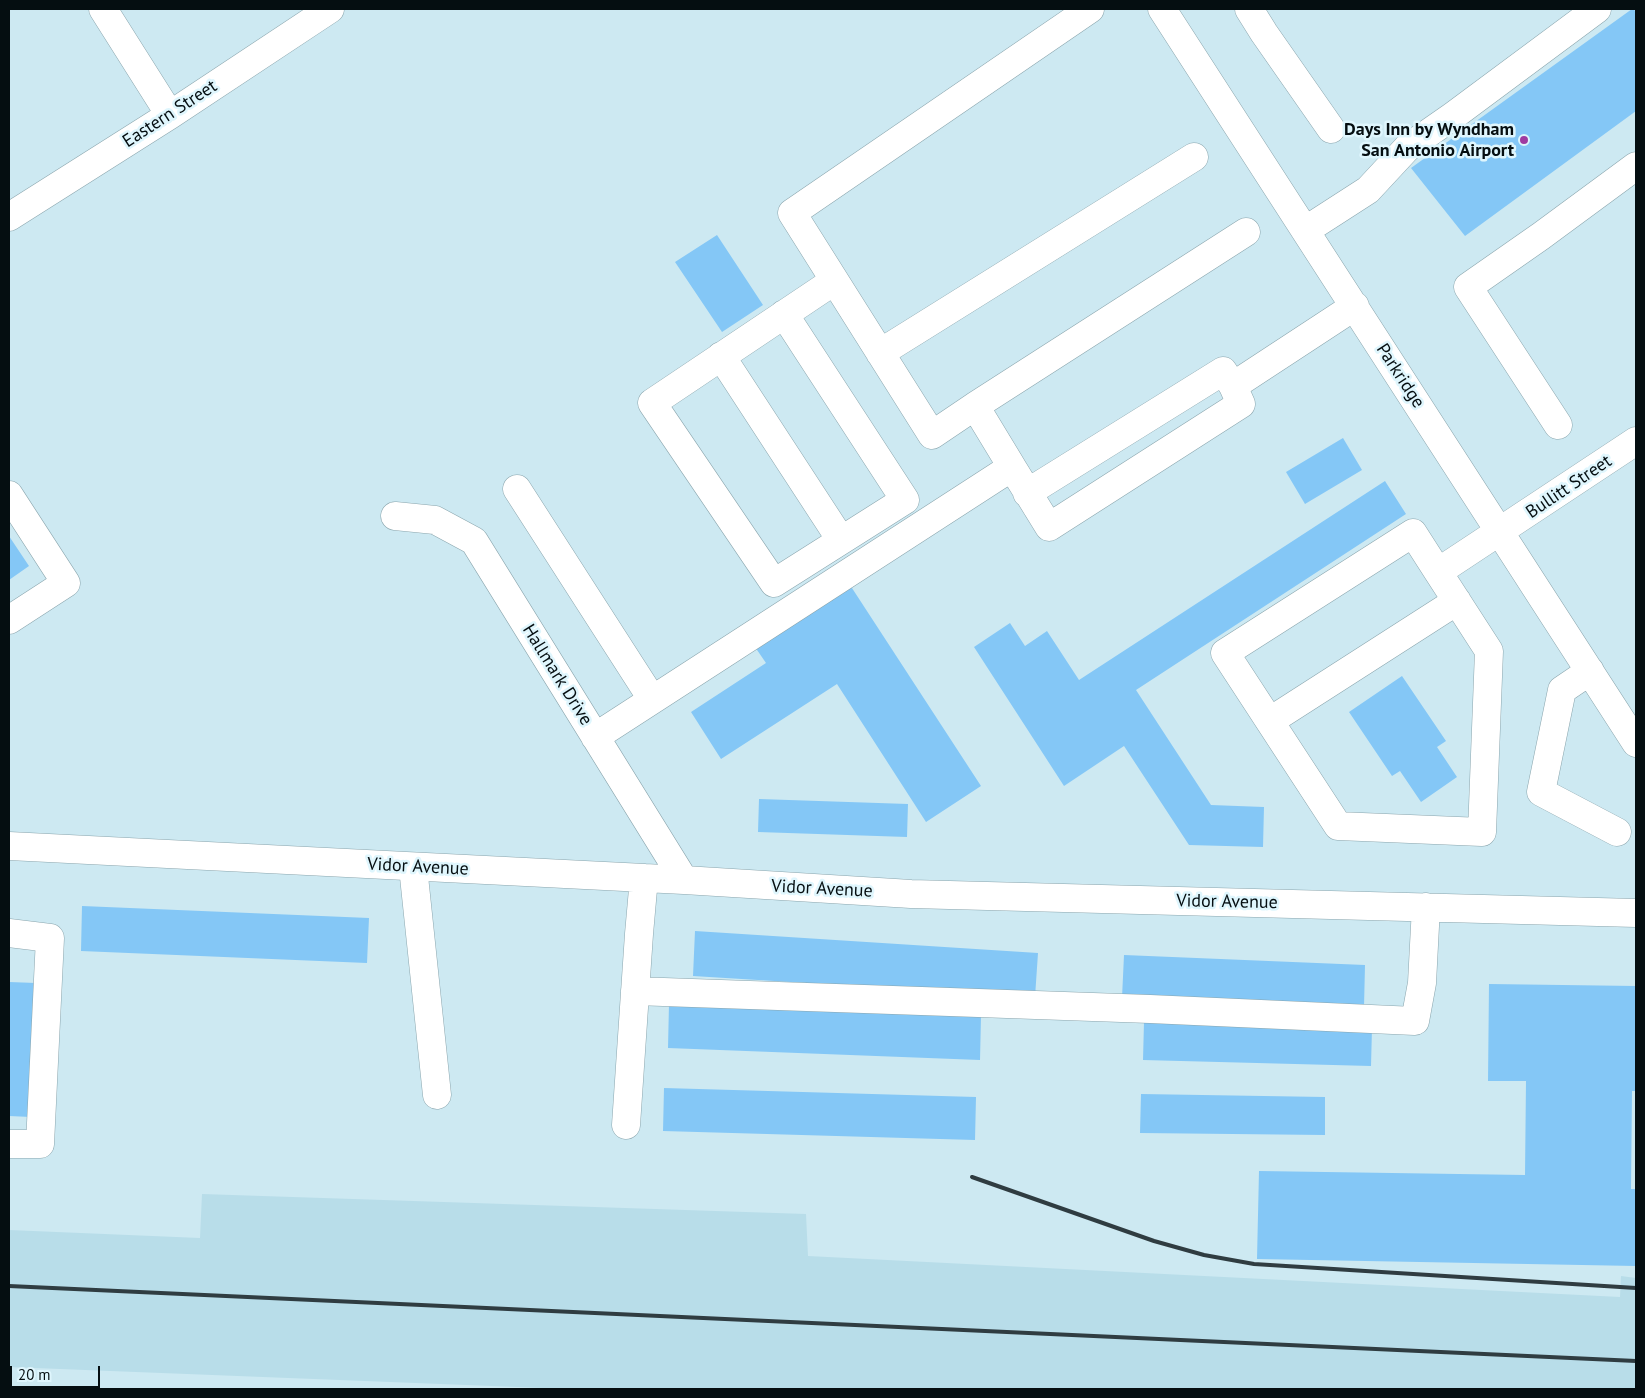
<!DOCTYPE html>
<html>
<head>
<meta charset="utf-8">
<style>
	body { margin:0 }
	#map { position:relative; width:1645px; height:1398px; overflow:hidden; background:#cde9f2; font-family:"PT Sans",sans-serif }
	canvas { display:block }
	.frame { position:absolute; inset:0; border:10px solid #050e11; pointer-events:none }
	.scale { position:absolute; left:10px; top:1366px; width:90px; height:22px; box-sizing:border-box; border:2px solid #050e11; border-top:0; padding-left:6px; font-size:15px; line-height:18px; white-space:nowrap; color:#050e11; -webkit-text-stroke:4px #dff6fd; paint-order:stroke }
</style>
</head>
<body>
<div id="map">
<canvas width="1645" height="1398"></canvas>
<div class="frame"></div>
<div class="scale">20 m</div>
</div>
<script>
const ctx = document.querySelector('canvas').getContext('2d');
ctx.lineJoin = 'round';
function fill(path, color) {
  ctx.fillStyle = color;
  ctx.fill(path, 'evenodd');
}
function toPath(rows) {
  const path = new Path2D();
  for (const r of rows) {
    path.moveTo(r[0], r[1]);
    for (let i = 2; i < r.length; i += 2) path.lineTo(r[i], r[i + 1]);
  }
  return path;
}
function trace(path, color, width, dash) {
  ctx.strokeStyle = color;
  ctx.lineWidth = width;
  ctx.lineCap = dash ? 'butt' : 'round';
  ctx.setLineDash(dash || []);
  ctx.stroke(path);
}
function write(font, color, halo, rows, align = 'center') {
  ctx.font = font + ' "PT Sans",sans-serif';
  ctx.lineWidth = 5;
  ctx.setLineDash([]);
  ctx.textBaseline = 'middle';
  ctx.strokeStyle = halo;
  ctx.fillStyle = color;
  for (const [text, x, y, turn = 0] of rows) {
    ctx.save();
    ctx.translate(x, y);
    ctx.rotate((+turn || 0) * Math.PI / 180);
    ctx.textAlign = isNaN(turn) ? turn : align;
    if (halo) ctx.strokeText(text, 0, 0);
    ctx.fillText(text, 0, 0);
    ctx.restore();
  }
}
fill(toPath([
	[202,1194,806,1214,808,1256,1620,1297,1621,1276,1636,1278,1636,1389,568,1389,9,1367,9,1230,200,1238]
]), '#b8dde9');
fill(toPath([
	[1632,9,1636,11,1636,111,1465,236,1411,168],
	[717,235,763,305,722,332,675,262],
	[1343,438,1362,470,1305,504,1286,472],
	[1385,481,1406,514,1136,690,1211,805,1264,807,1263,847,1189,845,1124,746,1064,786,974,647,1010,623,1025,646,1047,631,1079,680],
	[9,536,29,566,9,580],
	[850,585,981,786,926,822,837,684,721,759,691,712,766,663,755,647],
	[1402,676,1446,741,1437,747,1457,777,1421,802,1400,771,1392,776,1349,712],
	[759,799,908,804,907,837,758,832],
	[82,906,369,918,367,963,81,951],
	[695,931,1038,953,1035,997,693,976],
	[1124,955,1365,965,1364,1007,1122,998],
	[9,982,36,983,31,1117,9,1116],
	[1489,984,1636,986,1636,1091,1632,1091,1631,1189,1636,1189,1636,1266,1257,1259,1259,1171,1525,1175,1526,1081,1488,1081],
	[669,1004,981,1016,980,1060,668,1048],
	[1144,1022,1372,1028,1371,1066,1143,1060],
	[664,1088,976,1097,975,1140,663,1131],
	[1141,1094,1325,1097,1325,1135,1140,1133]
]), '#84c7f6');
const minor = toPath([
	[103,9,170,115],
	[1162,9,1636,743],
	[1249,9,1264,33,1331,129],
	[9,217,170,115,330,9],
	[1306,230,1368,190,1407,148,1453,116,1597,9],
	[784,314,905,500,774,583,652,403,834,281],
	[880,353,1194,157],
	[721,356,841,540],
	[975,406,932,435,792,213,1090,9],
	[1558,425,1468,287,1541,236,1636,166],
	[1012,467,975,406,1246,232],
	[517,489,652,699],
	[1027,493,1223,371,1233,386],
	[9,495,66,583,9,620],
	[395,516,435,520,474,541,684,880],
	[1438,572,1489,651,1482,832,1338,826,1225,653,1413,533,1438,572,1636,441],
	[1590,671,1562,690,1541,792,1617,832],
	[1270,721,1457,601],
	[595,737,1012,467,1049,527,1241,404,1233,386,1355,306],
	[9,846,684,880,911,894,1636,913],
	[413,867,437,1095],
	[9,933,50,938,40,1144,9,1144],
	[635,991,1150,1009,1415,1021,1422,983,1426,907],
	[626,1125,639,934,644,878]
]);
trace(minor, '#8aa5ad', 29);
trace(minor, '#fff', 28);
trace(toPath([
	[972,1177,1154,1241,1204,1255,1254,1264,1636,1288],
	[9,1286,1636,1361]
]), '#2f3c41', 4);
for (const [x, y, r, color] of [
	[1524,140,5,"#9f3ba1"]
]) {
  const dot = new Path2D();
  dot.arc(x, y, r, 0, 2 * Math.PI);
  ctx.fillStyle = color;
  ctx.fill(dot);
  trace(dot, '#dff6fd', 2);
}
write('18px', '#050e11', '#dff6fd', [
	["Eastern Street",170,114,-33],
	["Parkridge",1400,376,57],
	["Bullitt Street",1569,487,-34],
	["Hallmark Drive",557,675,58],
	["Vidor Avenue",418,867,3],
	["Vidor Avenue",822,889,3],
	["Vidor Avenue",1227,902,1]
]);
write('bold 18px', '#050e11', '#dff6fd', [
	["Days Inn by Wyndham",1514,130],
	["San Antonio Airport",1514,151]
], 'right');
</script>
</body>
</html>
